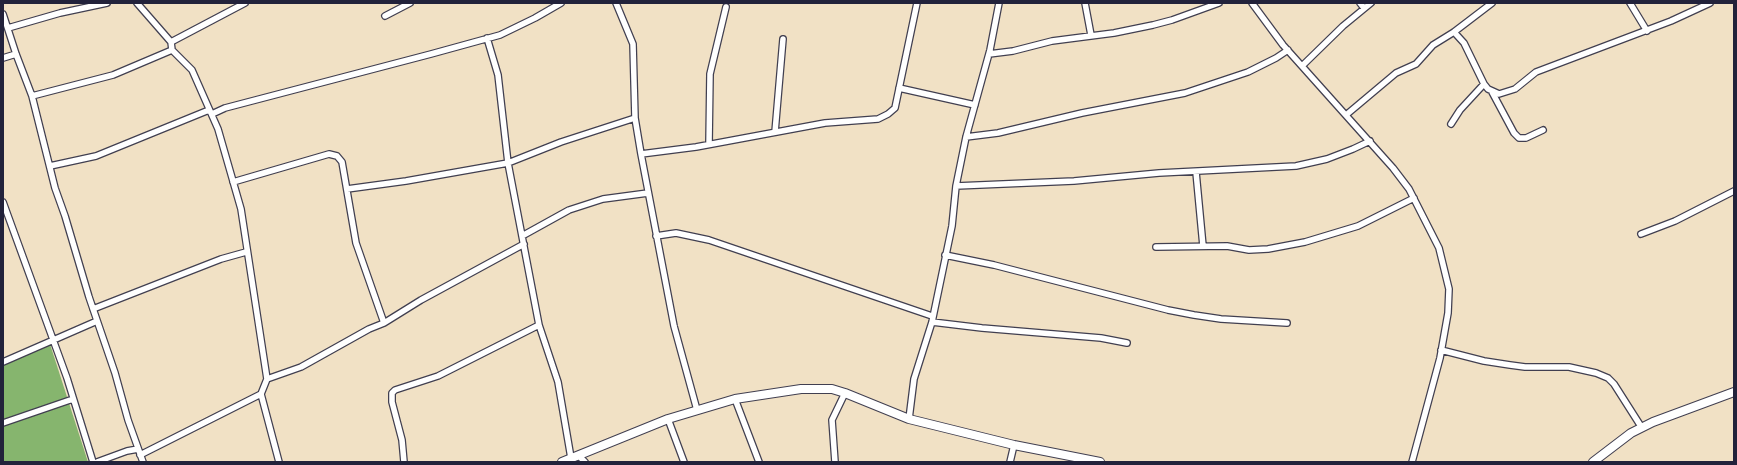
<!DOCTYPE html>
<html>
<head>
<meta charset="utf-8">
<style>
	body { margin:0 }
	#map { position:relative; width:1737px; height:465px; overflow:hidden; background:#f1e1c5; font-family:Mynerve,sans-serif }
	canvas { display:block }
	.frame { position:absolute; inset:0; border:4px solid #22223b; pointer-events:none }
</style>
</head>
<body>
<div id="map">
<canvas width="1737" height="465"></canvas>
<div class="frame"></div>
</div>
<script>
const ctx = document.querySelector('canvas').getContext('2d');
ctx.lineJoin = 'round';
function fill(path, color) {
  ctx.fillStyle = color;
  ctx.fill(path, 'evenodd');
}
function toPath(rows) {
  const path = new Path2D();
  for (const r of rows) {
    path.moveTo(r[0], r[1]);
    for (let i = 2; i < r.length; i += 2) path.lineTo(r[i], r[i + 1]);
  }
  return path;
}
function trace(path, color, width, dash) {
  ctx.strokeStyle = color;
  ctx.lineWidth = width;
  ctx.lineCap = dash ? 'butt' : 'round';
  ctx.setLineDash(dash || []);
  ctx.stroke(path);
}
fill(toPath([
	[49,341,88,462,3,462,3,362]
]), '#86b56e');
const street = toPath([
	[137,3,171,42,172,50,192,70,218,129,241,209,267,379,261,394,279,462],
	[616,3,633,44,635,118,641,154,674,326,697,410],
	[1085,3,1091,35],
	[1252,3,1283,45,1393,168,1409,189,1439,248,1449,289,1448,313,1440,358,1412,462],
	[1360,3,1364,8],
	[1630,3,1647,31],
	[3,14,16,54,32,96,55,188,65,216,89,297,115,373,128,420,143,462],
	[385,16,410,3],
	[8,28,60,13,107,3],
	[1454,32,1464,43,1484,84,1488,89,1499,94,1515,89,1536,72,1671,21,1710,3],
	[487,38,498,75,508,163,539,325,558,382,571,458],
	[171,42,245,3],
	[989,54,1013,51,1052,41,1114,33,1153,25,1172,20,1219,3],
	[3,58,16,54],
	[1302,66,1343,26,1371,3],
	[899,88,975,105],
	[1492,92,1514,133,1519,138,1526,138,1543,130],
	[32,96,113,75,172,50],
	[212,114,225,108,431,54,500,35,535,18,561,3],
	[1346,115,1396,73,1416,64,1433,45,1454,32,1492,3],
	[1451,124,1460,110,1484,84],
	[775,132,783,39],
	[966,137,998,133,1082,113,1185,93,1248,72,1276,58,1288,50],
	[709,144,710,74,726,7],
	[641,154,696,147,825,123,878,119,888,114,895,108,917,3],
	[50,166,96,156,209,110],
	[1196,172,1203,246],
	[233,182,329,154,337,156,342,162,356,243,384,323],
	[956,186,1074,181,1159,173,1296,166,1327,159,1353,149,1370,141],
	[347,189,406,181,508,163,561,142,635,118],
	[3,202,67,378,93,462],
	[1641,234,1675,221,1734,191],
	[522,236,569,210,603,199,648,193],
	[656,236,676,233,709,240,932,316],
	[1156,247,1227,246,1249,250,1268,249,1305,242,1358,226,1414,198],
	[945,255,994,265,1168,310,1194,315,1221,319,1287,323],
	[93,309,221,259,246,252],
	[932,322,982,328,1101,338,1127,343],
	[1441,350,1484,361,1510,365,1525,367,1569,367,1596,373,1608,378,1614,384,1642,428],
	[3,362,97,321],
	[267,379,301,367,369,329,384,323,421,300,524,244],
	[735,399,759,462],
	[668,419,684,462],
	[909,419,914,379,932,322,952,226,956,186,966,137,990,50,999,3],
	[3,423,73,399],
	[140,455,261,394],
	[578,455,585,462],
	[97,462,127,451,138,449],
	[404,462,402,440,392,402,392,393,395,390,438,376,539,325],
	[835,462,832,420,845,393],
	[1010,462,1014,445]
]);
const secondary = toPath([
	[562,462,668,419,735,399,801,389,832,389,845,393,909,419,1014,445,1100,462],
	[1593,462,1631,433,1653,422,1734,392]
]);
trace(street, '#413f50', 8);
trace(secondary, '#413f50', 10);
trace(street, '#fff', 5.5);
trace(secondary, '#fff', 8);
</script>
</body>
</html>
